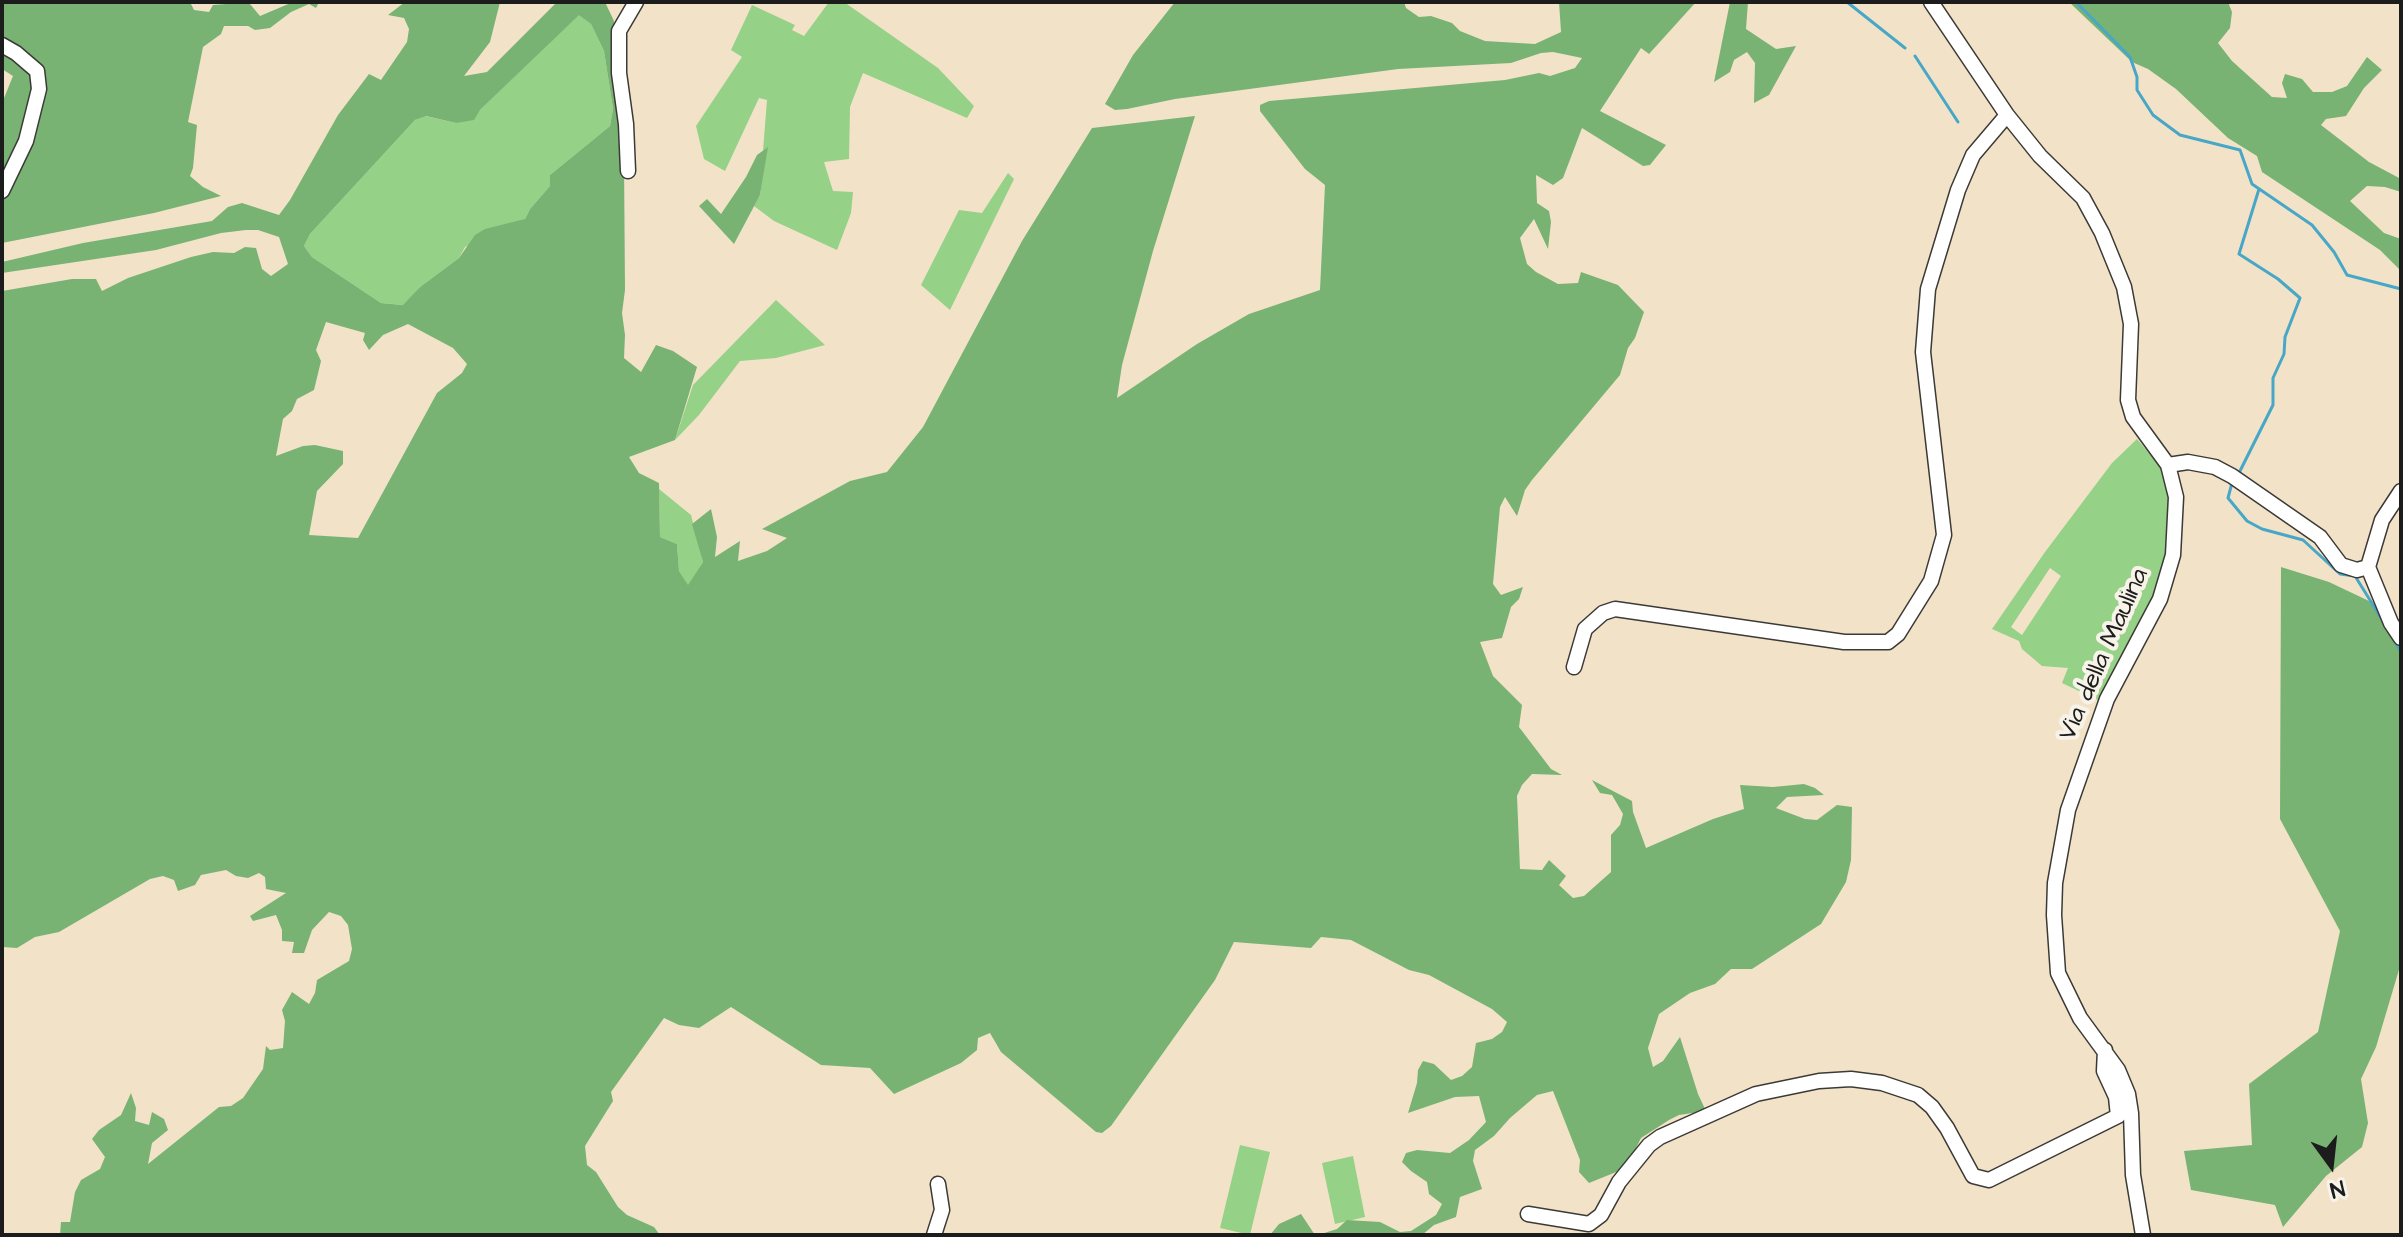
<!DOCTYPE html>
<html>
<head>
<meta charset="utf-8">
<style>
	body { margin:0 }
	#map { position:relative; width:2403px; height:1237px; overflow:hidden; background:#f2e3c8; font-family:"Architects Daughter",sans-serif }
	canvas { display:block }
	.frame { position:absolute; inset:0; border:4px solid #1c1c1c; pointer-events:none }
	.north { position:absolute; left:2291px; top:1125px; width:80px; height:80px; -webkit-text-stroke:6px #f7f3e8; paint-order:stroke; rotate:165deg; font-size:22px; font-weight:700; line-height:32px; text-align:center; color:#1c1c1c }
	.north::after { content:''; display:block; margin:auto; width:28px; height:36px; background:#1c1c1c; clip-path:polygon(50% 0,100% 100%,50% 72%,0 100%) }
</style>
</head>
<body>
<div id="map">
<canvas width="2403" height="1237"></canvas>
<div class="frame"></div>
<div class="north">N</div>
</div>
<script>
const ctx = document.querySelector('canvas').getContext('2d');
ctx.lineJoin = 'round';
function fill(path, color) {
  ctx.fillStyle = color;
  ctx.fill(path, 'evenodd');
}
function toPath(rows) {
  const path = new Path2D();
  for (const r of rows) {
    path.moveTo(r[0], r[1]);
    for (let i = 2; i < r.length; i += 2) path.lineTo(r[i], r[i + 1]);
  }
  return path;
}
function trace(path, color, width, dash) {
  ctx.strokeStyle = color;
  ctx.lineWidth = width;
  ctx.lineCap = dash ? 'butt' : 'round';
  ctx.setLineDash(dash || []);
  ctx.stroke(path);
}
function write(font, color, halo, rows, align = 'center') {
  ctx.font = font + ' "Architects Daughter",sans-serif';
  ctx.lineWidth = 8;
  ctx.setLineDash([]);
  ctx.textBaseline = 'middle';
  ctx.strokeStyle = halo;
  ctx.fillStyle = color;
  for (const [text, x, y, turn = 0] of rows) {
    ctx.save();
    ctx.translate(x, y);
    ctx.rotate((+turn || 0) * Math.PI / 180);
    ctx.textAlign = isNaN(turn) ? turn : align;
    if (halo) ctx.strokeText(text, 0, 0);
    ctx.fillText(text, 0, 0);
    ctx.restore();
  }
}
fill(toPath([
	[829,2,844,2,938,68,974,106,967,118,863,73,850,107,849,159,824,162,833,191,853,192,851,213,837,250,774,221,754,206,760,195,767,148,763,151,767,100,759,98,725,171,704,159,696,126,742,57,731,50,752,5,795,25,792,30,804,36],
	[579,14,591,24,604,51,613,109,610,126,550,175,550,186,530,209,525,219,465,247,459,258,420,287,404,305,381,303,312,257,304,246,310,234,415,120,425,116,456,123,480,110],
	[1008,173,1014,179,950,310,921,285,959,210,982,213],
	[776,300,825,345,776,358,740,361,699,415,675,440,693,385],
	[2137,439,2161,467,2171,493,2170,526,2162,578,2152,605,2102,702,2062,683,2068,668,2042,666,2022,649,2019,641,1992,629,2045,552,2112,463],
	[2050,568,2061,576,2022,635,2011,627],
	[659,489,691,515,703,562,688,586,679,571,677,544,660,537],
	[1240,1145,1270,1152,1250,1235,1220,1228],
	[1353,1156,1365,1217,1335,1224,1322,1163]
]), '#95d186');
fill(toPath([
	[2,2,190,2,194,10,209,12,213,5,252,2,250,4,260,16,293,2,319,2,316,8,309,4,291,12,270,28,255,30,248,26,224,26,221,34,203,47,188,122,197,125,193,168,190,176,203,187,221,196,154,213,2,243,2,103,13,76,2,69],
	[405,2,500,2,490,42,464,76,487,72,557,2,605,2,614,21,624,160,625,290,622,313,625,335,624,358,641,372,656,345,673,351,697,367,675,440,629,457,639,473,659,483,660,537,677,544,679,571,688,585,703,562,692,524,711,509,717,537,715,557,740,541,738,561,767,551,787,538,762,529,850,481,887,472,923,427,1022,241,1092,128,1195,116,1153,251,1122,365,1117,398,1197,344,1249,314,1320,290,1325,185,1305,169,1260,111,1260,105,1269,101,1505,80,1539,73,1550,76,1575,68,1582,58,1553,52,1541,53,1511,63,1398,69,1175,99,1127,109,1115,110,1105,104,1133,55,1175,2,1404,2,1406,8,1419,17,1431,16,1452,23,1460,31,1485,41,1535,44,1561,32,1559,2,1696,2,1649,54,1641,48,1600,111,1666,145,1650,165,1643,166,1582,128,1563,178,1553,185,1536,175,1537,203,1549,211,1551,222,1548,249,1534,219,1520,238,1527,264,1536,272,1558,284,1578,283,1581,272,1618,285,1644,312,1635,338,1628,348,1620,375,1532,480,1525,490,1517,516,1505,497,1500,507,1493,584,1501,595,1523,587,1519,599,1511,607,1502,638,1480,642,1493,676,1522,705,1519,727,1551,769,1562,775,1532,774,1522,785,1517,796,1520,869,1542,870,1549,860,1566,876,1559,885,1573,898,1584,896,1611,872,1611,835,1620,825,1623,814,1612,795,1600,793,1592,780,1632,801,1633,812,1646,848,1713,819,1744,809,1740,785,1773,787,1804,784,1815,788,1824,795,1787,797,1776,808,1805,819,1817,820,1837,805,1852,807,1851,860,1846,882,1821,924,1752,969,1731,969,1715,984,1690,993,1659,1014,1648,1048,1653,1067,1663,1061,1680,1037,1698,1094,1706,1111,1679,1115,1669,1120,1641,1138,1626,1168,1589,1183,1579,1172,1580,1160,1553,1091,1537,1095,1510,1118,1494,1136,1475,1150,1473,1161,1482,1189,1460,1197,1456,1217,1434,1225,1422,1235,1318,1235,1337,1229,1347,1220,1380,1222,1400,1232,1411,1231,1436,1215,1442,1204,1429,1194,1427,1182,1411,1171,1402,1162,1406,1153,1417,1150,1450,1153,1469,1140,1486,1122,1479,1096,1455,1097,1408,1113,1417,1083,1418,1070,1423,1061,1434,1064,1451,1080,1462,1076,1472,1067,1476,1043,1492,1039,1502,1032,1507,1022,1492,1009,1429,975,1409,970,1351,940,1321,937,1311,948,1234,942,1215,980,1111,1126,1102,1133,1096,1132,1001,1052,990,1033,978,1038,977,1050,961,1063,894,1094,870,1068,821,1065,731,1007,699,1028,679,1025,664,1018,611,1092,613,1101,585,1146,587,1165,596,1172,618,1207,627,1215,654,1227,660,1235,60,1235,61,1222,70,1222,75,1192,81,1180,100,1169,105,1157,92,1139,99,1130,121,1115,131,1093,136,1108,135,1121,149,1125,152,1112,164,1119,168,1130,152,1143,148,1164,219,1107,231,1106,243,1098,263,1069,266,1046,270,1050,283,1048,285,1021,282,1010,292,992,309,1004,315,993,317,980,349,961,352,949,348,925,341,916,329,912,312,930,304,953,292,953,294,942,282,941,282,930,276,915,253,921,250,916,286,893,266,889,265,877,259,873,248,878,236,876,226,870,201,875,195,885,178,891,174,880,163,876,150,879,59,932,35,937,17,948,2,947,2,291,72,279,96,279,102,291,128,278,191,257,213,252,234,253,245,247,256,248,262,269,271,276,288,264,279,237,258,230,246,230,221,233,156,250,2,273,2,262,83,243,212,221,228,207,242,203,279,215,290,200,338,115,369,74,381,80,407,42,409,29,404,18,388,15],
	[579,15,591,24,604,51,613,109,610,126,550,175,550,186,530,209,525,219,485,229,475,235,459,258,420,287,403,305,381,303,312,257,304,246,310,234,415,120,426,116,456,123,474,120,480,110],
	[326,322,365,333,363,340,369,350,383,335,408,324,453,348,467,364,462,373,437,393,358,538,309,535,317,491,343,464,343,451,315,445,303,446,276,456,283,419,292,411,297,399,314,390,321,361,316,350],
	[1730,2,1748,2,1746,29,1776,49,1796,46,1769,95,1754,103,1755,63,1747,52,1734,60,1730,72,1714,82],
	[2069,2,2228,2,2232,12,2230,28,2218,43,2232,61,2272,97,2287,98,2282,83,2285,74,2302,79,2313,92,2332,92,2347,86,2367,57,2382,70,2364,88,2346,116,2326,119,2321,125,2369,162,2401,179,2401,192,2385,187,2367,186,2350,201,2384,233,2401,239,2401,271,2380,250,2262,172,2257,156,2228,138,2176,89,2148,69,2132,62],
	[768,147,760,195,734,244,699,206,707,199,721,214,746,177,757,155],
	[2281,567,2329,582,2369,601,2401,642,2401,963,2376,1047,2361,1079,2368,1123,2362,1147,2326,1176,2283,1227,2275,1205,2191,1190,2184,1151,2252,1145,2249,1084,2318,1032,2340,931,2280,819],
	[1301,1214,1315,1235,1270,1235,1279,1224]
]), '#78b373');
trace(toPath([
	[1847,2,1905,48],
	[2076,2,2130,57,2137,77,2137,90,2153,115,2180,135,2240,150,2252,184,2312,225,2334,252,2347,275,2401,289],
	[1915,56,1958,122],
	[2239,473,2273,405,2273,378,2284,354,2285,337,2300,298,2278,279,2239,254,2259,189],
	[2232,483,2228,498,2247,521,2262,529,2303,540,2340,574,2355,576,2383,621],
	[2393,638,2400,650]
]), '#48a7c7', 3);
const minor = toPath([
	[1931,2,2007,115,2040,156,2083,198,2102,233,2124,287,2131,324,2128,400,2133,417,2168,465,2176,497,2173,555,2160,599,2107,699,2068,810,2055,883,2054,915,2058,973,2080,1018,2118,1070,2128,1094,2131,1113,2133,1175,2143,1235],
	[2,45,16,53,37,71,39,89,26,141,2,191],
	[628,171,626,124,619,73,619,31,636,2],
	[2168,465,2188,462,2215,467,2232,476,2320,537,2341,565,2357,570,2368,567,2382,520,2401,491],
	[2368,567,2391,623,2401,638],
	[1574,667,1585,629,1603,613,1615,609,1844,642,1888,642,1898,634,1931,581,1944,535,1923,352,1928,289,1958,190,1973,155,2007,115],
	[1528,1214,1589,1224,1601,1215,1619,1182,1649,1145,1660,1137,1756,1094,1819,1081,1851,1079,1882,1083,1918,1095,1932,1107,1947,1128,1973,1176,1989,1180,2118,1116,2116,1097,2104,1071,2105,1050],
	[934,1235,942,1210,938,1184]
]);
trace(minor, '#3c3a36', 17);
trace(minor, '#fff', 14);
write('26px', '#1c1c1c', '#f7f3e8', [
	["Via della Maulina",2105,655,-66]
]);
</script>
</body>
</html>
